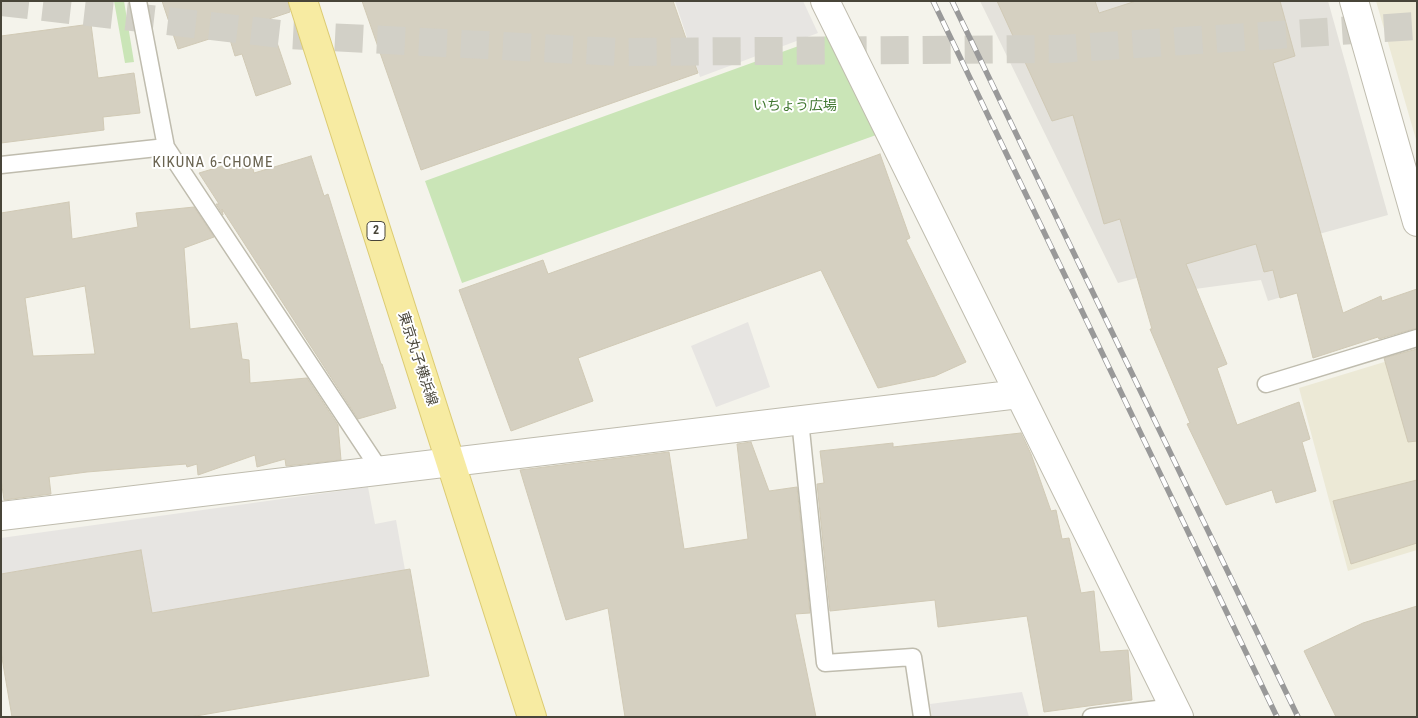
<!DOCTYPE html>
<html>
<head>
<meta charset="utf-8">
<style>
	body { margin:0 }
	#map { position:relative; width:1418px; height:718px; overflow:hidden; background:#f4f3eb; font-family:"Roboto Condensed",sans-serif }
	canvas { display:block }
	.frame { position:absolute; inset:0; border:2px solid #484539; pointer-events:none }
</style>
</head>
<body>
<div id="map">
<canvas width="1418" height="718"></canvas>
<div class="frame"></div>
</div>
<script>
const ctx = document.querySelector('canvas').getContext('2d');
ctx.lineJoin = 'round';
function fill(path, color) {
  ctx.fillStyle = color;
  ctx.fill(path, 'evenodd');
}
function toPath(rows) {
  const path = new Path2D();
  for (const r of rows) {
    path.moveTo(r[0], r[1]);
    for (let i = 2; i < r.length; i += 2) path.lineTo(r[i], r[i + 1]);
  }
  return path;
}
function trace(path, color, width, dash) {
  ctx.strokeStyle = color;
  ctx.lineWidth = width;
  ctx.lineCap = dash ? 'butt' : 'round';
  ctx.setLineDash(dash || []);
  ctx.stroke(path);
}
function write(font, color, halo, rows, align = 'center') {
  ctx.font = font + ' "Roboto Condensed","Noto Sans JP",sans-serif';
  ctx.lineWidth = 4;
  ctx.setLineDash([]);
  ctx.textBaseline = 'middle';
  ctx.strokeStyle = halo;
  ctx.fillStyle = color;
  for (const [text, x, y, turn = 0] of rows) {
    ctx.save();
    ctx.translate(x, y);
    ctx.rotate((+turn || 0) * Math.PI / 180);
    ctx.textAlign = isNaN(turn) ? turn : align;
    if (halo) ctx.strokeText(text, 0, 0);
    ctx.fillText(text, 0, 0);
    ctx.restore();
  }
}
fill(toPath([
	[980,1,1328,1,1388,215,1319,234,1332,282,1268,301,1261,280,1173,292,1167,270,1118,283]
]), '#e4e2dc');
fill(toPath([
	[1376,1,1417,1,1417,143],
	[1417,352,1417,550,1348,571,1299,388]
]), '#ece9d6');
fill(toPath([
	[114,1,124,1,134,62,125,63],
	[829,35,879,134,462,283,425,181]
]), '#cae5b7');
fill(toPath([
	[675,1,803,1,818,33,700,77],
	[748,322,770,387,716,407,691,346],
	[368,487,375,524,396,520,405,570,152,613,141,551,1,574,1,538],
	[1022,692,1029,717,932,717,930,704]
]), '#e7e5e2');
const building = toPath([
	[162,1,288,1,290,12,269,19,291,84,256,96,242,54,235,56,228,33,178,49,162,1],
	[362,1,673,1,698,73,421,170,362,1],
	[997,1,1095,1,1099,13,1136,1,1280,1,1295,56,1273,63,1343,313,1381,296,1382,301,1417,289,1417,328,1379,339,1378,337,1313,358,1297,293,1280,298,1273,270,1264,272,1256,244,1186,264,1227,364,1217,368,1237,425,1299,402,1310,439,1302,442,1316,491,1276,503,1272,490,1226,505,1187,424,1190,423,1150,329,1152,329,1120,219,1104,224,1073,115,1052,121,997,1],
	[91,24,98,78,134,73,140,113,103,117,104,130,1,143,1,36,91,24],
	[880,154,910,238,906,240,966,362,935,376,878,388,821,270,578,358,593,401,511,431,459,290,543,260,548,274,880,154],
	[311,156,324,196,328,194,381,364,382,364,396,408,358,419,222,209,223,215,216,204,219,204,199,173,246,159,248,166,252,165,254,173,311,156],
	[69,202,72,239,138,227,136,213,194,207,214,237,184,248,190,329,237,323,242,359,249,360,250,383,307,378,338,425,341,460,286,466,285,459,257,467,255,455,198,475,197,464,187,467,186,464,87,472,49,477,51,494,4,500,1,479,1,213,69,202],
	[85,286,95,354,33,356,25,298,85,286],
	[1417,349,1417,441,1408,442,1384,358,1417,349],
	[1021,433,1031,454,1051,511,1056,510,1062,539,1069,538,1081,593,1094,591,1100,652,1128,650,1132,700,1044,712,1027,616,938,627,935,600,830,611,817,484,824,483,820,451,893,443,893,447,1021,433],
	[751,442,769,491,797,487,810,613,795,614,816,717,625,717,608,608,566,620,520,470,669,452,684,549,748,539,737,444,751,442],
	[1417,480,1417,543,1351,564,1333,501,1417,480],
	[141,550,152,613,410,569,429,676,190,717,12,717,1,652,1,574,141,550],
	[1417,606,1417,717,1336,717,1304,651,1363,623,1417,606]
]);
fill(building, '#d5d0c1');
trace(building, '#d0c9b5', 1);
trace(toPath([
	[1,2,289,35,618,52,1059,49,1417,26]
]), '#d2d0c7', 28, [28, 14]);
const service = toPath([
	[138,1,166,147,380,470],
	[1,165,166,147],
	[1266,384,1417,338],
	[800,420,825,663,913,657,922,717],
	[1091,717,1174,707]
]);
const minor = toPath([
	[825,1,1179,717],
	[1354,1,1417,222],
	[1,516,1019,394]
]);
const primary = toPath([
	[303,1,532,717]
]);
trace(service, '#bfbcae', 19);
trace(minor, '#bfbcae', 30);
trace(primary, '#dccb72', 30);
trace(service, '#fff', 16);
trace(minor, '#fff', 28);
trace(primary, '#f7eba2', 28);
const rail = toPath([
	[933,1,1277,717],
	[952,1,1298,717]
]);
trace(rail, '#999', 5.5);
trace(rail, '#fff', 4, [11]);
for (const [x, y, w] of [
	[376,231,18]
]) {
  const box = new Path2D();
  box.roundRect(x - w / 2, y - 9.5, w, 19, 4);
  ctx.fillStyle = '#fff';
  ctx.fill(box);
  trace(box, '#484539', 1);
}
write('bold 12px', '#484539', null, [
	["2",376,231]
]);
write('14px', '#407730', '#fff', [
	["いちょう広場",795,106]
]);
write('14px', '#484539', '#fff', [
	["東京丸子横浜線",417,359,72]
]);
ctx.letterSpacing = '1px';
write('15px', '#6a6451', '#fff', [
	["KIKUNA 6-CHOME",213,163]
]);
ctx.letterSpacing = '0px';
</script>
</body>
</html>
